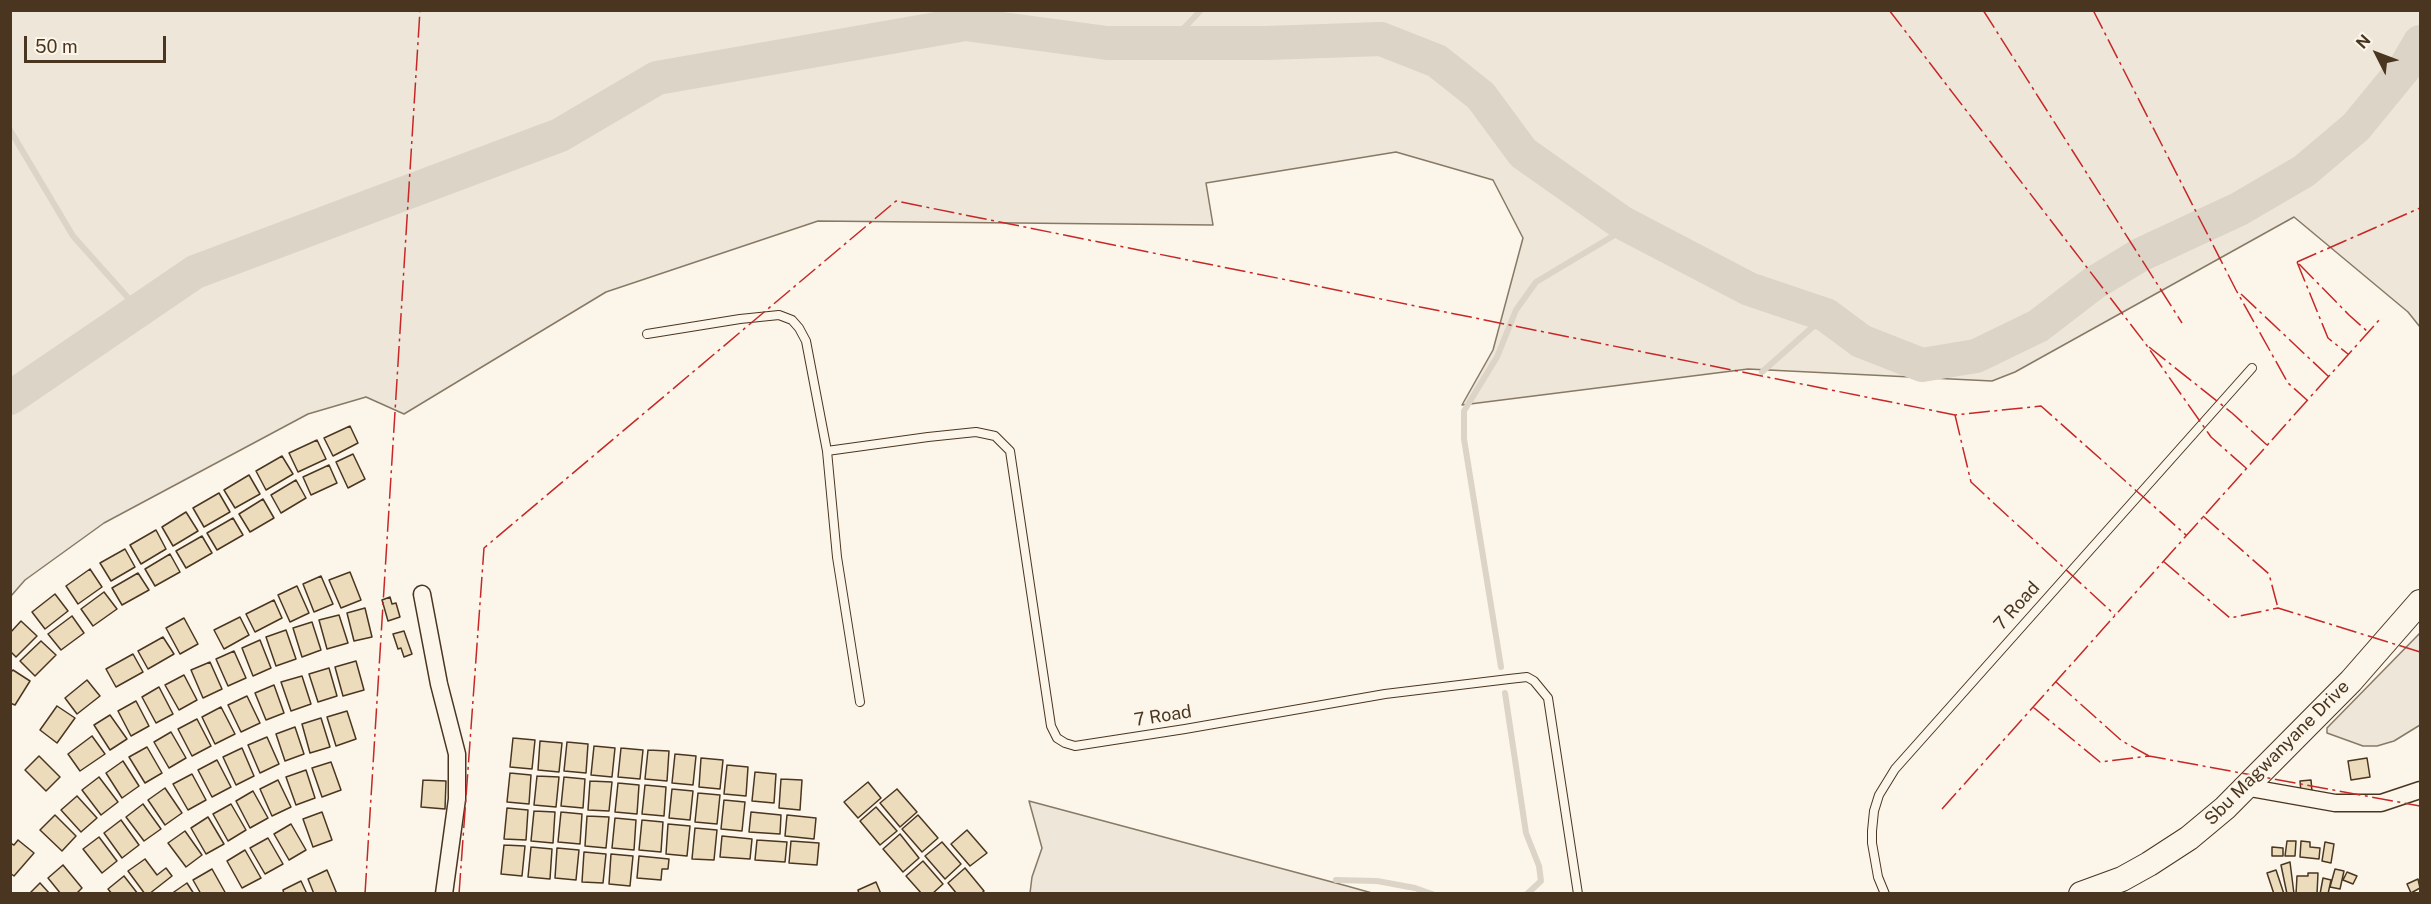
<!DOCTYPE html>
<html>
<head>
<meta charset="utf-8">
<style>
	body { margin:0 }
	#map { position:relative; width:2431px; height:904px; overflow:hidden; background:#fbf6e9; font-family:"Public Sans",sans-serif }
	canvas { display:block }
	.frame { position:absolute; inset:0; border:12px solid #4a3520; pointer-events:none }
	.north { position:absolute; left:2347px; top:24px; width:60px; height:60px; -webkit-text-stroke:4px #fbf6e9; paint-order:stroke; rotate:312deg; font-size:16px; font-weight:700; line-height:24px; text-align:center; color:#4a3520 }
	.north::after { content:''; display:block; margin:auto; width:21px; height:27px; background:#4a3520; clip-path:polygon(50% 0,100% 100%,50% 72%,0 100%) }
	.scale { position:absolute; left:24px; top:36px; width:142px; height:27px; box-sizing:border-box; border:3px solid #4a3520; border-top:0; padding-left:8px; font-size:18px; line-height:21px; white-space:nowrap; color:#4a3520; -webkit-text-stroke:4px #fbf6e9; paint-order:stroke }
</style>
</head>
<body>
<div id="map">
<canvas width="2431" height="904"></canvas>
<div class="frame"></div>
<div class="north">N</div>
<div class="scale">50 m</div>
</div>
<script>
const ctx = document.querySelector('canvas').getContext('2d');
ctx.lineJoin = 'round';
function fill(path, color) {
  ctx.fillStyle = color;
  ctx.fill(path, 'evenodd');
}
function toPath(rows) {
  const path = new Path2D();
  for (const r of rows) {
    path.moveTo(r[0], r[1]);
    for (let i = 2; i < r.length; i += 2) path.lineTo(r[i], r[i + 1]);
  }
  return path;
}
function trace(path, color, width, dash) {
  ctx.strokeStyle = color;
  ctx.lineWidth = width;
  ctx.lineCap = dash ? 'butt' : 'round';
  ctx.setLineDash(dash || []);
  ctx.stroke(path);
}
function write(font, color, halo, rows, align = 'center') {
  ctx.font = font + ' "Public Sans",sans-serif';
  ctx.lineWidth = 4.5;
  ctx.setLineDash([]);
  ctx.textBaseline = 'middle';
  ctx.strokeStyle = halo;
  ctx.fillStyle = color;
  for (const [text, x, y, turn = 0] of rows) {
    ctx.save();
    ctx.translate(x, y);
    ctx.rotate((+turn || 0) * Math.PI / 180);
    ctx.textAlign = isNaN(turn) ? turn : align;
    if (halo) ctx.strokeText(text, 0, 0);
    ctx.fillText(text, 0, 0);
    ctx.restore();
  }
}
const green = toPath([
	[11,10,2420,11,2420,327,2408,312,2294,217,2015,372,1992,381,1748,369,1462,405,1493,350,1523,238,1493,180,1396,152,1206,183,1213,225,818,221,606,292,404,414,366,397,308,414,104,523,25,580,11,596,11,10],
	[2420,633,2420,725,2394,741,2377,746,2363,746,2327,733,2327,728,2420,633],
	[1029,801,1347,886,1372,893,1030,893,1032,877,1042,848,1029,801]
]);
fill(green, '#ede6d9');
trace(green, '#887966', 1.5);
trace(toPath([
	[1170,43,1201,10],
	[10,130,73,236,139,310],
	[1762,372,1826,315],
	[1501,667,1464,439,1464,411,1497,357,1516,310,1536,282,1613,236,1621,222],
	[1505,693,1526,833,1539,866,1541,881,1527,894],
	[1336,880,1377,881,1415,888,1432,894]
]), '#dcd4c6', 6);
trace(toPath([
	[10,398,195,272,560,135,657,78,965,24,1107,43,1266,43,1381,39,1437,61,1481,96,1523,153,1621,222,1749,289,1826,315,1861,341,1922,365,1976,356,2038,326,2094,283,2140,255,2239,209,2304,171,2356,127,2406,66,2420,42]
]), '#dcd4c6', 34);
const building = toPath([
	[350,426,358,443,333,456,324,438,350,426],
	[317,440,326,459,298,472,289,453,317,440],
	[353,454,365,479,348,488,336,462,353,454],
	[282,456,293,474,266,490,256,471,282,456],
	[329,465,337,483,311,495,303,477,329,465],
	[249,475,260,494,235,508,224,490,249,475],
	[296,480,306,498,281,513,271,495,296,480],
	[219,493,230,512,204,527,193,508,219,493],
	[263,499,274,518,250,532,239,514,263,499],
	[186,512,198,531,173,546,162,527,186,512],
	[233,518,243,535,217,550,207,533,233,518],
	[156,530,166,549,141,564,130,545,156,530],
	[202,536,212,553,186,568,176,551,202,536],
	[125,549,135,567,111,581,100,563,125,549],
	[170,554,180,572,155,586,145,569,170,554],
	[90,569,102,587,78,604,66,586,90,569],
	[350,572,361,600,341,608,329,580,350,572],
	[138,573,149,590,122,605,112,588,138,573],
	[321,576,333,604,314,612,303,584,321,576],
	[297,586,309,613,290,622,278,595,297,586],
	[104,592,117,609,93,626,81,609,104,592],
	[55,594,68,611,45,629,32,612,55,594],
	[390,597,392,604,396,603,400,617,388,621,382,600,390,597],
	[274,600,282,618,255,632,246,614,274,600],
	[365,608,372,637,354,641,347,613,365,608],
	[339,615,348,643,327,649,319,620,339,615],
	[72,616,84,633,61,650,48,634,72,616],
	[240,617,249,635,224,649,214,630,240,617],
	[184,618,198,644,180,654,166,628,184,618],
	[21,621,37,636,16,657,10,651,10,633,21,621],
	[312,622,321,650,302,657,293,628,312,622],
	[286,630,296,659,276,666,266,637,286,630],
	[404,631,412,654,404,657,401,648,398,649,393,634,404,631],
	[163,637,174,654,148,669,138,651,163,637],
	[260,640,271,668,253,676,242,648,260,640],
	[41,641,56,655,35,676,20,661,41,641],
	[234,651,246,678,228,686,216,659,234,651],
	[133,654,143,672,116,687,106,669,133,654],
	[356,661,364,690,343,696,335,667,356,661],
	[210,662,222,689,203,698,191,670,210,662],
	[329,668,337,696,318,702,309,674,329,668],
	[13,670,30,681,15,705,10,703,10,673,13,670],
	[184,675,197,700,179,710,165,685,184,675],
	[302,676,311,704,291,711,281,682,302,676],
	[87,680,100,696,77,714,65,698,87,680],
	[274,685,284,713,266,720,255,693,274,685],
	[159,687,173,714,156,723,142,697,159,687],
	[247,696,260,723,241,732,228,705,247,696],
	[136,701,149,726,131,736,118,711,136,701],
	[57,706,75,718,57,743,40,730,57,706],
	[221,707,235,734,215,744,202,717,221,707],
	[347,711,356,739,336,746,327,717,347,711],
	[110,715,127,739,110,750,94,725,110,715],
	[321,718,330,747,310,753,302,724,321,718],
	[197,719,211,746,192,756,178,729,197,719],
	[295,727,304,754,285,761,276,734,295,727],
	[171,732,186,758,169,768,154,742,171,732],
	[92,736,105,754,80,771,68,754,92,736],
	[267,737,279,764,260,773,248,745,267,737],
	[513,738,535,740,532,769,510,767,513,738],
	[540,741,562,743,559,772,538,770,540,741],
	[567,742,588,744,586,773,564,771,567,742],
	[594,746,615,748,612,777,591,775,594,746],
	[147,747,162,773,145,783,129,757,147,747],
	[242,748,254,776,236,785,223,757,242,748],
	[621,748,643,750,640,779,618,777,621,748],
	[648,750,669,751,667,781,645,779,648,750],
	[675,754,696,756,693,785,672,783,675,754],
	[39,756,60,777,46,791,25,770,39,756],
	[701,758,723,760,720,789,699,787,701,758],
	[2367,758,2370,777,2351,780,2348,761,2367,758],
	[217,760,231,787,212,797,198,770,217,760],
	[123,761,139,786,122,798,106,773,123,761],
	[331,762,341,790,322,797,312,768,331,762],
	[727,765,748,767,746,796,724,794,727,765],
	[306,770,315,798,296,805,286,777,306,770],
	[755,772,776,774,774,803,752,801,755,772],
	[510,773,531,775,529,804,507,802,510,773],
	[192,774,206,800,188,810,173,784,192,774],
	[537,776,559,777,556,807,534,805,537,776],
	[99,777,118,802,101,815,82,790,99,777],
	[564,777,585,779,583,808,561,806,564,777],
	[781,779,802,780,800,810,779,808,781,779],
	[278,780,291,807,272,816,260,789,278,780],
	[423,780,446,781,445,809,421,807,423,780],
	[2311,780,2312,791,2301,792,2300,781,2311,780],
	[590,781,612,782,609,811,588,810,590,781],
	[868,782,881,798,858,818,844,802,868,782],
	[618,783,639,785,637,814,615,812,618,783],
	[645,785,666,787,664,816,642,814,645,785],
	[165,788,182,813,165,825,148,800,165,788],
	[672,789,693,791,690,820,669,818,672,789],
	[897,789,917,812,900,827,880,803,897,789],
	[253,791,268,818,250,828,236,801,253,791],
	[698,793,720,795,717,824,695,822,698,793],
	[77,796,97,818,81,832,61,810,77,796],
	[724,800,745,802,742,831,721,829,724,800],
	[143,804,161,829,144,841,126,817,143,804],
	[231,804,246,830,228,841,213,814,231,804],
	[876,807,897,831,880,845,860,821,876,807],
	[507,808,528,810,526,840,504,839,507,808],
	[534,811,555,812,553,843,531,841,534,811],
	[322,812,332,840,313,847,303,819,322,812],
	[561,812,582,814,580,844,558,842,561,812],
	[751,812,781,815,780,834,749,832,751,812],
	[55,815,76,836,62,851,40,830,55,815],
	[787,815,816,818,814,839,785,836,787,815],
	[918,815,938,838,922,852,902,829,918,815],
	[587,816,609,817,606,848,585,846,587,816],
	[208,817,224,844,206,854,191,828,208,817],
	[615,818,636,820,634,850,612,848,615,818],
	[121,820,139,845,122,858,104,833,121,820],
	[642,820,663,822,661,852,639,850,642,820],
	[291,824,306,850,289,860,274,834,291,824],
	[668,824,690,826,687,856,666,854,668,824],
	[695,828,717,830,714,860,692,859,695,828],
	[967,830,987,853,970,866,951,844,967,830],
	[185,831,202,855,186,867,168,843,185,831],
	[900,834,919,858,903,872,883,849,900,834],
	[722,836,752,839,750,859,720,857,722,836],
	[99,837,117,861,102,873,83,849,99,837],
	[268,838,283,864,265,874,250,848,268,838],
	[18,840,34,853,14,876,10,873,10,843,14,845,18,840],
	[757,840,787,842,785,862,755,860,757,840],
	[791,841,819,843,817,865,789,863,791,841],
	[2287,841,2296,841,2295,856,2285,856,2287,841],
	[2301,841,2310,842,2310,847,2320,848,2319,859,2300,857,2301,841],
	[942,842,961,864,945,879,925,856,942,842],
	[2325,842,2334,844,2331,863,2322,861,2325,842],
	[504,845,525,846,522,876,501,874,504,845],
	[531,847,552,849,550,879,528,877,531,847],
	[2272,847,2283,848,2283,856,2272,856,2272,847],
	[557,848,579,850,576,880,555,878,557,848],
	[245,850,261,878,242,888,227,861,245,850],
	[584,852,606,854,603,883,582,882,584,852],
	[611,854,633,856,630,886,609,884,611,854],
	[639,856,669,859,668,869,662,869,661,880,637,878,639,856],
	[145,859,157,875,166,868,172,876,149,894,145,894,128,871,145,859],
	[923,861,943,884,932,894,922,894,906,876,923,861],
	[2290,862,2294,894,2287,894,2281,865,2290,862],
	[63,865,82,888,76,894,61,894,48,878,63,865],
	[965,868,984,891,981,894,957,894,948,883,965,868],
	[212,869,226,894,201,894,193,880,212,869],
	[2335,869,2344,871,2340,889,2330,887,2335,869],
	[327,870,337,894,314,894,308,879,327,870],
	[2276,870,2284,894,2274,894,2267,873,2276,870],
	[2347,872,2357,876,2353,884,2343,880,2347,872],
	[2308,873,2318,873,2317,894,2296,894,2297,876,2308,876,2308,873],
	[124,876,138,894,112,894,108,889,124,876],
	[2323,878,2331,880,2328,894,2320,894,2323,878],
	[2418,879,2420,888,2411,893,2407,884,2418,879],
	[301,881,307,894,284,894,283,890,301,881],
	[876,882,881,894,859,894,858,890,876,882],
	[40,883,50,894,29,894,40,883],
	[187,883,194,894,171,894,187,883]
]);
fill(building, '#ecdcbc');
trace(building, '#4a3520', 1.5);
const service = toPath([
	[647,334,740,319,779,315,792,320,799,328,806,341,827,451,837,557,860,702],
	[827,451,928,437,976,432,995,436,1010,451,1051,726,1057,738,1065,743,1075,746,1185,729,1385,694,1509,679,1527,677,1534,681,1548,698,1578,894],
	[1885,894,1878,877,1872,843,1872,831,1874,811,1879,795,1895,769,2252,368]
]);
const minor = toPath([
	[422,594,439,684,457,754,457,799,444,894],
	[2245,787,2335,803,2381,803,2420,790]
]);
const secondary = toPath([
	[2081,894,2122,879,2149,864,2189,838,2225,808,2351,681,2420,602]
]);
trace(service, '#4a3520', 10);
trace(minor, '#4a3520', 19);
trace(secondary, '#4a3520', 26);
trace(service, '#fbf6e9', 8);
trace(minor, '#fbf6e9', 16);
trace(secondary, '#fbf6e9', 24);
trace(toPath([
	[1889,10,2145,343,2211,437,2246,468],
	[1983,10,2182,323],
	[2093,10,2236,290,2288,383,2307,400],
	[2297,262,2420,208],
	[2297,262,2328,338,2348,354],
	[2299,264,2349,315,2368,332],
	[2241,294,2328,376],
	[2149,347,2232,413,2267,445],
	[1955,415,1971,482,2115,615],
	[2203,516,2269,574,2278,608],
	[2163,561,2230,618,2278,608,2420,652],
	[2056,682,2122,741,2149,756],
	[2033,707,2100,762,2149,756,2420,806],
	[1942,809,2380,319],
	[365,894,420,10],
	[459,894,484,548,896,201,1955,415,2041,406,2186,535]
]), '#c62828', 1.5, [21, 4.5, 3, 4.5]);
write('18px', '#4a3520', '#fbf6e9', [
	["7 Road",2017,606,-48],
	["7 Road",1163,716,-9],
	["Sbu Magwanyane Drive",2277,753,-45]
]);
</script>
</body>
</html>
